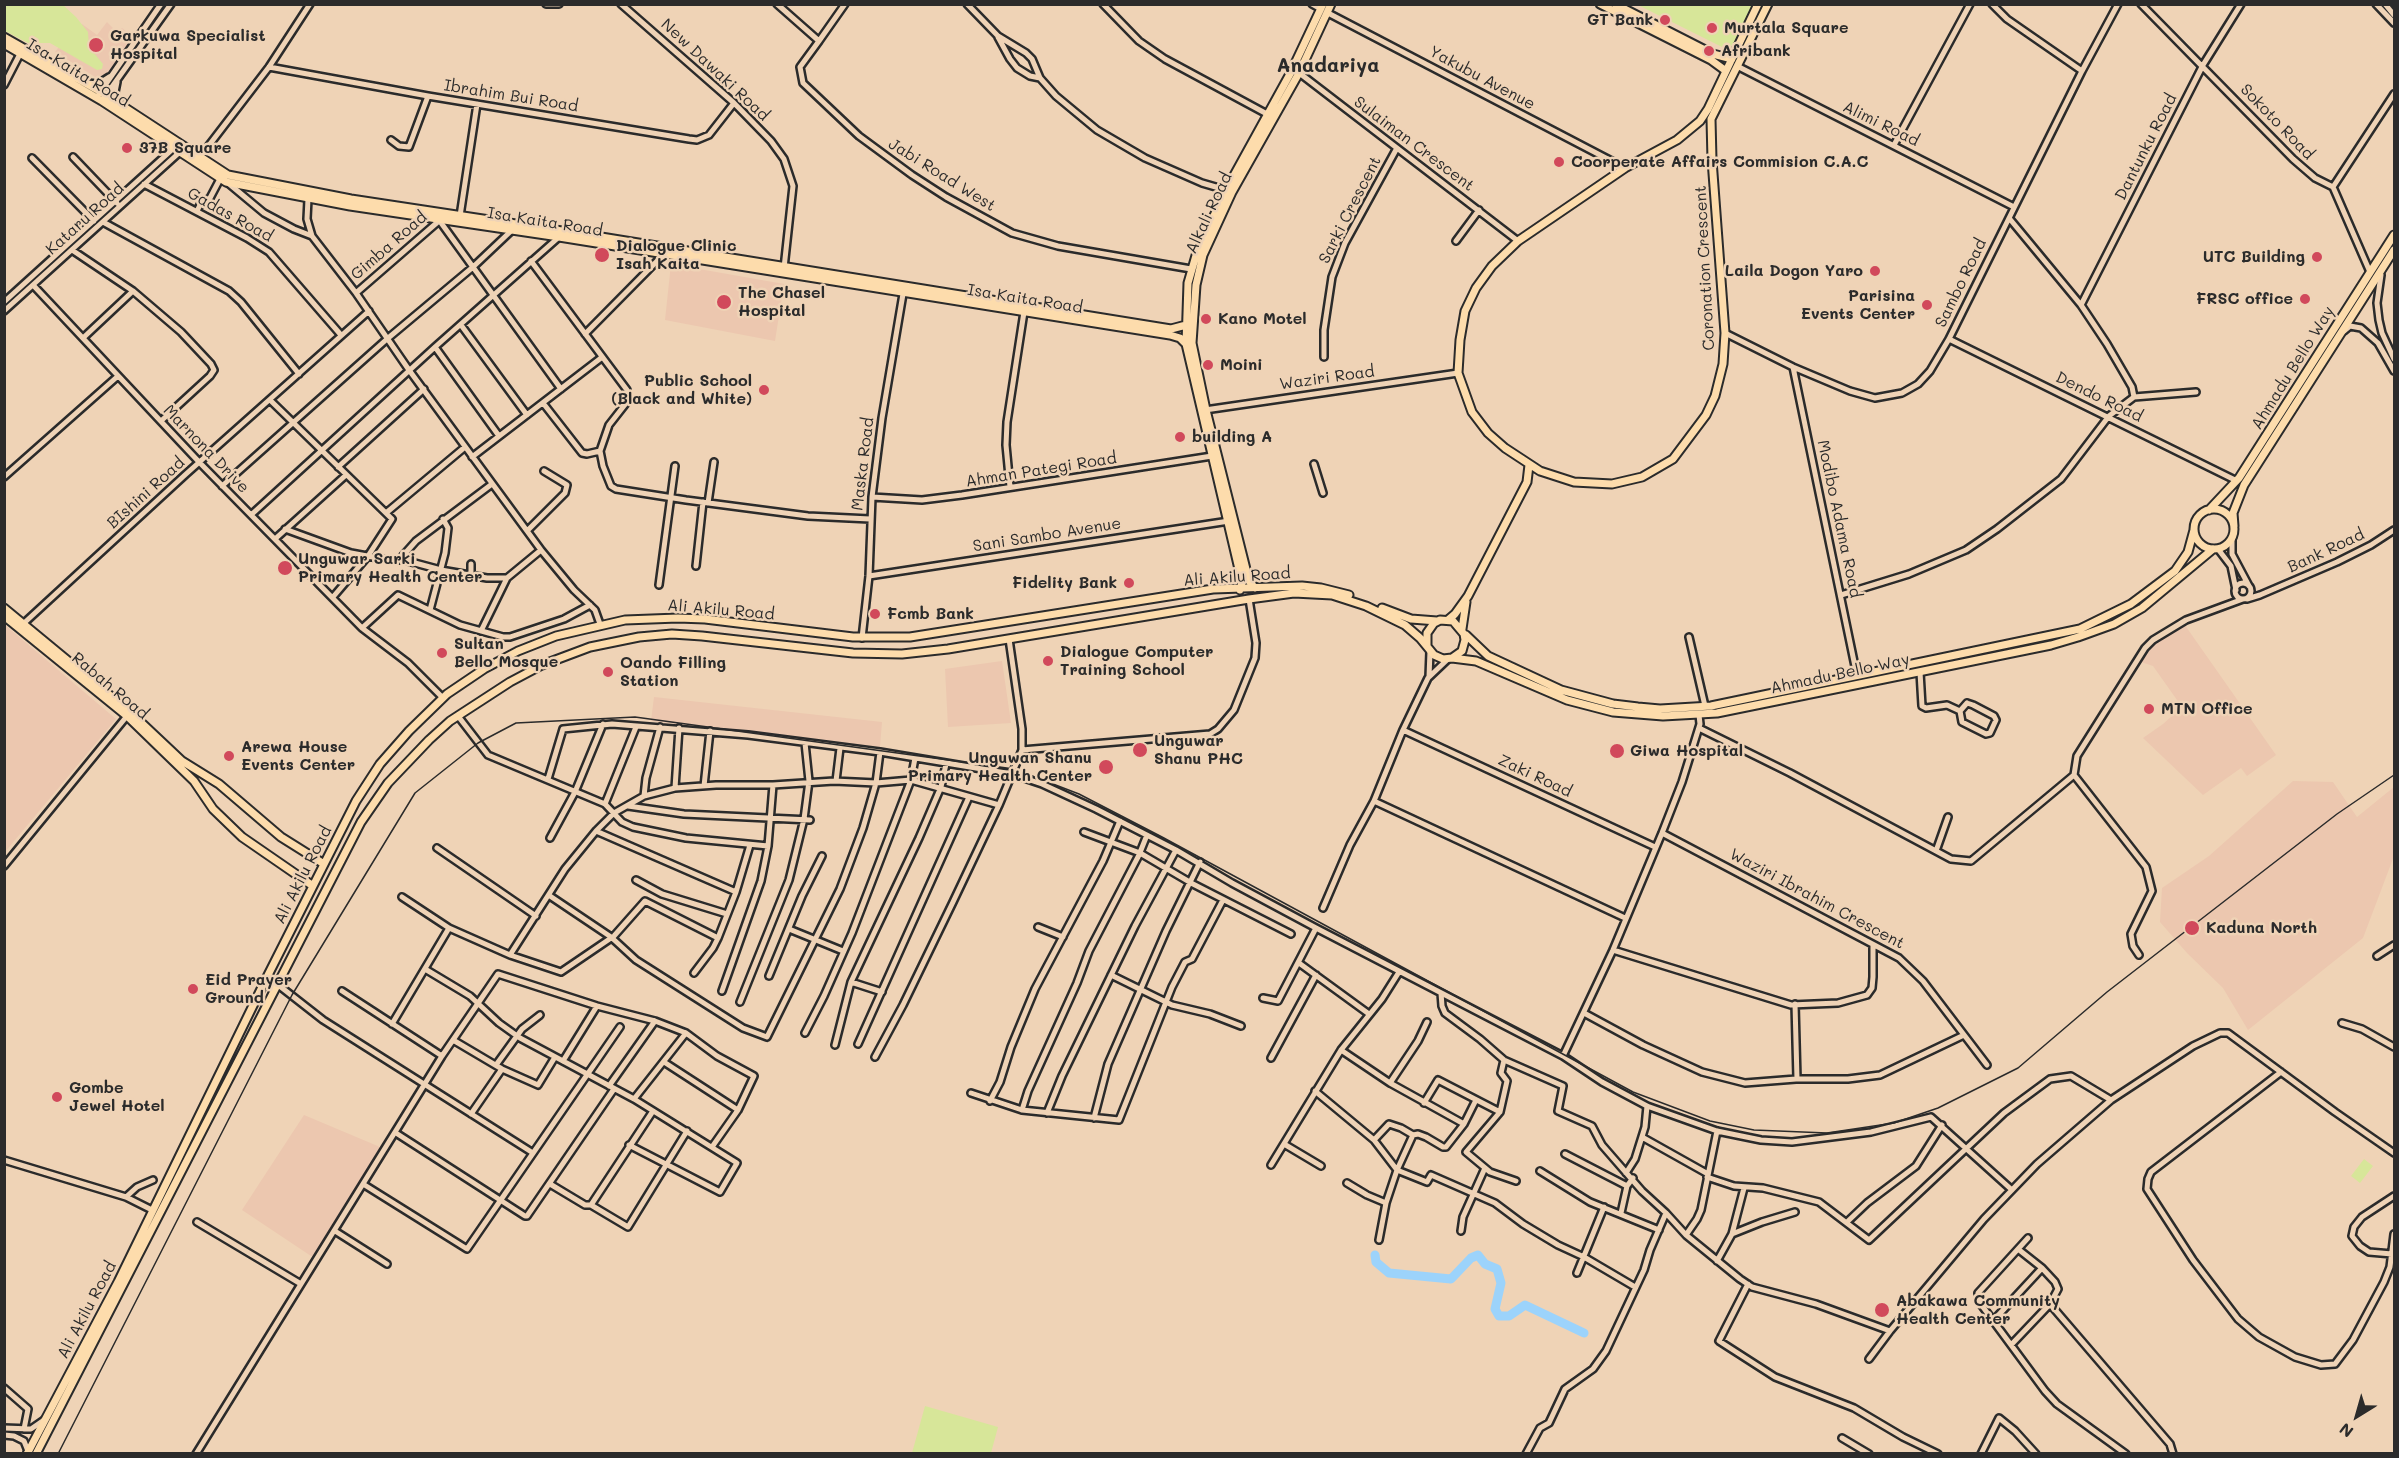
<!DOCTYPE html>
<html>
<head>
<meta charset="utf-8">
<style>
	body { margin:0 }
	#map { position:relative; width:2399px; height:1458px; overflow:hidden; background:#efd3b6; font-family:Mali,sans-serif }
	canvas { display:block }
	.frame { position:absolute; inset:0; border:6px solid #2b2b2b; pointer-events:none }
	.north { position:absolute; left:2327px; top:1386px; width:60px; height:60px; -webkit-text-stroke:4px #efd3b6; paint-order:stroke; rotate:217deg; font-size:16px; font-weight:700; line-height:24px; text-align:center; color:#2b2b2b }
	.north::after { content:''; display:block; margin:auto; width:21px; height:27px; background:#2b2b2b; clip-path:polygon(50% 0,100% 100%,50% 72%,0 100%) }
</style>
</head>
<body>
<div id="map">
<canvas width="2399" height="1458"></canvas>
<div class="frame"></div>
<div class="north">N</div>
</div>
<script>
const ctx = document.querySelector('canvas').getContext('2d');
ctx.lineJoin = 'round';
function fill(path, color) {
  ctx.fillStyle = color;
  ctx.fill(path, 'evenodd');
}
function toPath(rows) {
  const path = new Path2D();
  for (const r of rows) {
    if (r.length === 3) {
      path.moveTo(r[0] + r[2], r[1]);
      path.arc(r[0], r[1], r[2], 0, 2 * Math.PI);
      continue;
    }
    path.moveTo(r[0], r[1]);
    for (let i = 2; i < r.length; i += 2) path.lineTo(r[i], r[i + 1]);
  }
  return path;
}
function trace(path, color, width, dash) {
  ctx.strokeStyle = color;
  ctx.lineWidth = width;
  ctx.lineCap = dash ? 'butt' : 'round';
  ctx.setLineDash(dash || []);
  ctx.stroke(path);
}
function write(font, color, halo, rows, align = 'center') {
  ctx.font = font + ' Mali,sans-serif';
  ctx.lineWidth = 5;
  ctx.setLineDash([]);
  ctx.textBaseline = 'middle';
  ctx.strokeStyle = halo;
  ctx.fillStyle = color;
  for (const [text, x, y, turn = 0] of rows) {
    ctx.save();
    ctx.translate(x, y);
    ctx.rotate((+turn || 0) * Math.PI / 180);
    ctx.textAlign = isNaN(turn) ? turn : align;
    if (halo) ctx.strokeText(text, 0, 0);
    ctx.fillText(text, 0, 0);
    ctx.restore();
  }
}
fill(toPath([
	[107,22,117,32,122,28,137,39,108,80,100,80,55,52,76,25,82,24,97,35],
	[671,264,784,284,775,341,665,320],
	[2182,621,2276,755,2247,776,2241,768,2203,795,2143,738,2163,724,2182,707,2153,666,2138,661,2151,641],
	[5,625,116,719,5,852],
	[1002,661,1011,723,948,727,945,669],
	[654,697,882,722,880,747,651,721],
	[2293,781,2333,782,2357,817,2394,787,2394,856,2363,938,2248,1030,2223,988,2187,953,2160,922,2162,888,2209,856],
	[304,1115,380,1147,314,1258,242,1210]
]), '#ecc7af');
fill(toPath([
	[4,5,63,5,76,17,88,32,89,47,103,64,102,69,97,70,50,43,28,43,5,31],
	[1638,5,1752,5,1730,51],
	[2364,1159,2373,1166,2360,1183,2351,1176],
	[925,1406,998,1427,991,1453,912,1453]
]), '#d7e699');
trace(toPath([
	[1375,1255,1376,1262,1389,1273,1451,1279,1471,1258,1478,1255,1485,1264,1497,1269,1501,1283,1495,1309,1499,1316,1509,1316,1525,1305,1584,1333]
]), '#9cd3fb', 9);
const minor = toPath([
	[546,4,559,4],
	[621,4,734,103,771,141,784,159,793,186,784,268],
	[777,4,819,41,800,67,803,83,859,136,912,175,946,197,1012,233,1058,246,1191,269],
	[967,4,998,36,1026,53,1032,59,1040,78,1056,96,1097,130,1145,158,1202,183,1226,190],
	[1103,4,1139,41,1165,59,1267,114],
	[1312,4,1321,9],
	[1992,4,2007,19,2082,71],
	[2141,4,2293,159,2315,178,2333,187,2370,272],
	[2376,4,2394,23],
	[2385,4,2394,15],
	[1328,13,1625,168],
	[998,37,1010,59,1017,68,1030,76,1040,78],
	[819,41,845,4],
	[1737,66,2014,207],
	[269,67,428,96,689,139,697,140,709,135,734,103],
	[1298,72,1518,241],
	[117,82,115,92,118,103],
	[87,83,98,84,109,77],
	[4,85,20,54],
	[99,94,161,4],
	[104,98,171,4],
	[391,140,399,146,409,147,428,96],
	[1894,145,1970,4],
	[73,157,117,203],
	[200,157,269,67,310,4],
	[32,158,94,221],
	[228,183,264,213,294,229,312,236],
	[144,184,247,238,269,252,341,335],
	[2333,187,2394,94],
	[308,199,307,219,312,236,356,293,409,370,541,550,574,590,595,610,600,624],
	[197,211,201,203,210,198,220,179],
	[460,216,477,104],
	[439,220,561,389],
	[103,222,229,291,241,302,299,374],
	[1456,241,1479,210],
	[72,250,133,291,181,332,211,364,214,370,210,376,161,421],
	[531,261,627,390,627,402,609,425,600,451,603,466,611,486,616,489,686,500,808,516,870,519],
	[2381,275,2377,303,2379,320,2382,333,2394,359],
	[33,285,200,463,362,628],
	[356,293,440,220],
	[4,302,175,147],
	[2081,305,2203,65,2241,4],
	[4,311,181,151],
	[461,325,527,415],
	[2344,331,2350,326,2361,328,2378,343,2394,371],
	[1725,333,1793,367,1850,391,1875,398,1902,393,1918,384,1930,371,1949,339,2082,71,2118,4],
	[585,334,663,255],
	[83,338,133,291],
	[1949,339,2237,481],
	[435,347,499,436],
	[1324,357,1324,330,1332,277,1345,243,1397,148],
	[1793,367,1857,676],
	[2134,397,2196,392],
	[270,400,392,519,368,556,333,597],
	[543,403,582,453,587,454,600,451],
	[1205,410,1458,373],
	[472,457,601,358],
	[1314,464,1323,493],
	[338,467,424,389],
	[4,477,118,376],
	[222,486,387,339,473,267,511,231],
	[1010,487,1006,445,1007,422,1024,312],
	[872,497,922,500,962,495,1212,456],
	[708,503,714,462],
	[386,513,465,447],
	[251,515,435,347,559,237],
	[285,529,351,553,394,561,400,559,441,570,487,578,507,578,541,550],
	[527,531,565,493,567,485,544,471],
	[2232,538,2232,554,2249,586],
	[275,539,346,475],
	[2218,549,2231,566,2236,590],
	[400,559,416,541,492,484],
	[471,564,471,576],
	[696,566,703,502],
	[869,576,1229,521],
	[2243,591,8],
	[659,585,675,466],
	[1841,595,1909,574,1966,550,1997,529,2061,479,2109,416,2134,397,2132,387,2107,344,2081,305,2009,218],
	[2247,599,2260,595,2337,562,2371,545,2394,530],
	[430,610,445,553,448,528,443,519],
	[23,624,186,474,369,311],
	[481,631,507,578],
	[1689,637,1705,706],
	[862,638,869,576,872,497,882,418,903,294],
	[1920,672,1922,706,1926,708,1947,705,1960,711],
	[1429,677,1430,651],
	[443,698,408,663,362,628,398,595,460,625,503,637,510,637,564,619,590,605],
	[1967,703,1973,705,1994,716,1996,720,1990,733,1986,734,1962,722,1960,711,1967,703],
	[458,716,488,755,605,804,622,822,633,827,686,838,768,846],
	[1699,728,1790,773,1951,859,1971,861,2074,775],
	[1403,730,1655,847],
	[1022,750,1210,734,1218,729,1234,710,1255,658,1256,643,1249,599],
	[548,779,563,729,612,724,748,735,880,752,1012,774,1042,784,1096,809,1176,850,1232,883,1316,928,1563,1056,1602,1082,1647,1106,1717,1131,1761,1140,1792,1142,1871,1132,1931,1117,2012,1190],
	[836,781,840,748],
	[704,786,710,731],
	[675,788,679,728],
	[644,796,646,778,660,727],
	[1374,801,1625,918],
	[605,804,636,727],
	[628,806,684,814,810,820],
	[596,831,736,892],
	[1084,832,1140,853,1193,884,1291,934],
	[1662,833,1899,958,1923,981,1987,1065],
	[550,838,575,792,603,724],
	[437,848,536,916],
	[1936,851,1948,817],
	[4,866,127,716],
	[636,880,662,894,727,914],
	[550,896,611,937,636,960,743,1028,767,1037,840,889,863,828,876,783,880,752],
	[402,897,449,928,510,955,561,972,614,936,645,901,718,938],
	[1323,908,1350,845,1374,801,1403,730,1428,678,1448,659],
	[1038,927,1063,937],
	[789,929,843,951],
	[1613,950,1791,1005,1838,1003,1867,995,1872,988,1873,977,1873,945],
	[510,955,565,869,596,831,614,813,644,796,675,788,716,785,773,785,834,781,876,783,911,780,999,805],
	[2139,955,2133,946,2131,934,2152,891,2146,867,2074,775,2077,756,2145,648,2153,640,2186,620,2243,599],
	[2377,956,2394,945],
	[1299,963,1369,1014],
	[425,969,470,996,499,1023,520,1038,634,1099,737,1163,720,1192,629,1145],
	[694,973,713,948,718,938,736,892,750,845],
	[1111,975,1172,1005,1210,1014,1241,1026],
	[769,976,802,896,822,856],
	[851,982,882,992],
	[277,984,323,1020,533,1153],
	[342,991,442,1056],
	[722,991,761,881,768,846,773,785],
	[1441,993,1442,1006,1445,1013,1480,1039,1504,1060,1563,1086,1558,1111,1592,1126,1602,1145,1642,1191,1666,1213,1686,1235,1740,1279,1752,1287,1816,1304,1890,1331],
	[1263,998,1278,1001,1316,928],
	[740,1002,789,880,804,819,809,781,805,743],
	[1795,1004,1797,1079],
	[1584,1013,1643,1045,1702,1072,1745,1083,1796,1079,1848,1079,1880,1075,1964,1035],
	[2342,1023,2362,1029,2394,1047],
	[392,1024,449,928],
	[805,1033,824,996,852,933,911,780,915,758],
	[453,1040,502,1069,538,1085,555,1057],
	[858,1044,969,797],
	[835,1045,851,982,919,838,941,787,946,764],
	[1341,1050,1390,1083,1464,1124],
	[1563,1056,1613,950,1662,833,1682,782,1700,724,1699,715],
	[875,1057,903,1005,953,902,999,805,1022,750,1022,729,1009,639],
	[1271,1058,1316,975],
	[1504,1060,1501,1073,1507,1081,1500,1112,1466,1152,1490,1172,1516,1181],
	[563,1061,597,1006],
	[664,1062,738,1110],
	[496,1065,522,1029,540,1015],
	[2281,1072,2151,1172,2148,1179,2147,1189,2193,1260,2238,1319,2259,1337,2295,1357,2321,1365,2335,1364,2353,1340,2384,1282,2390,1267,2394,1234],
	[1390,1083,1418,1041,1427,1022],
	[609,1086,655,1021],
	[1315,1091,1374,1140,1389,1124,1401,1128,1413,1135,1418,1134,1426,1137,1443,1147,1446,1147,1464,1124,1476,1100],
	[971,1093,1022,1110,1119,1120,1172,987,1185,962,1192,959,1223,900],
	[634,1099,686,1033],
	[990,1101,1000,1082,1011,1047,1035,989,1103,861,1120,821],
	[1424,1103,1438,1080,1500,1112],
	[1022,1110,1028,1091,1077,983,1089,951,1139,855,1147,835],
	[1047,1113,1062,1076,1135,926,1176,850],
	[471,1114,502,1069],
	[1094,1118,1108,1064,1166,931,1200,862],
	[396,1133,525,1216,527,1216,614,1089],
	[1413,1135,1397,1170,1427,1182,1431,1175,1495,1203,1523,1224,1558,1245,1584,1257,1635,1287],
	[1642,1137,1708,1174],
	[1374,1140,1397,1170,1386,1203,1379,1240],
	[1284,1144,1321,1166],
	[1565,1154,1627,1186,1633,1178],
	[4,1160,126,1197,152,1210],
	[1271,1165,1341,1050,1382,999,1399,972],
	[1540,1171,1590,1202,1659,1230],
	[1626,1173,1635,1159,1645,1127,1647,1106],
	[1707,1177,1734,1186,1763,1188,1819,1202,1869,1240,2004,1113,2050,1079,2071,1076,2111,1100],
	[1347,1183,1367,1195,1386,1203],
	[363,1184,467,1249,620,1027],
	[550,1184,585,1205,591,1205,628,1227,687,1131],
	[126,1197,137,1187,153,1180],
	[591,1205,653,1111],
	[1621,1213,1627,1186],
	[197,1222,301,1284],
	[1847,1222,1867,1203,1916,1166,1942,1125],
	[335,1231,387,1264],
	[1461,1231,1463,1217,1485,1168],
	[1732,1234,1762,1222,1795,1212],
	[1686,1235,1697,1219,1701,1210,1717,1131],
	[2028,1238,1978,1293,1980,1303,2045,1391,2057,1404,2126,1454],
	[2392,1254,2369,1252,2360,1246,2352,1236,2354,1227,2362,1217,2394,1196],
	[1717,1261,1732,1234,1744,1188],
	[1577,1273,1604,1207],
	[1748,1284,1719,1341,1775,1377,1854,1408,1903,1437,1938,1454],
	[2050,1304,2170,1444,2173,1454],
	[1993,1321,2042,1268],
	[2011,1345,2050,1304,2058,1289,2055,1282,2042,1268,2018,1249],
	[1869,1359,1890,1331,1984,1219,2037,1164,2111,1100,2193,1046,2220,1033,2228,1033,2335,1112,2394,1153],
	[4,1388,28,1409,24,1429],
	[4,1428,31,1429,44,1420],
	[4,1435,14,1436,24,1441,28,1451],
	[1842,1438,1869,1454],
	[196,1454,442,1056,498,974,597,1006,655,1021,686,1033,717,1056,754,1076,738,1110,712,1147],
	[1526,1454,1540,1428,1549,1423,1565,1389,1593,1369,1606,1351,1644,1270,1650,1250,1666,1213],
	[1981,1454,1999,1418,2015,1431,2036,1454]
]);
const major = toPath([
	[1600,4,1711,60,1726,71],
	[1615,4,1713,54,1732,59],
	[1758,4,1708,109,1700,121,1677,140,1625,168,1518,241,1492,266,1476,288,1465,311,1460,340,1458,373,1472,412,1488,433,1505,448,1540,471,1574,482,1612,484,1642,477,1673,459,1706,415,1715,396,1723,364,1725,333,1712,160,1711,119,1768,4],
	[4,37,101,92,228,175,351,199,595,236,1171,329,1186,325],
	[4,44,102,101,226,182,350,206,559,237,1170,335,1180,338,1186,344],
	[2214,529,20],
	[2209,510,2239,478,2394,235],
	[2234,526,2233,513,2244,485,2394,250],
	[1255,588,1249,581,1206,410,1192,343,1196,285,1203,255,1232,192,1299,73,1331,4],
	[1240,590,1242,582,1186,344,1188,283,1197,252,1226,190,1290,74,1323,4],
	[4,608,130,712,182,761,219,784,281,837,324,864],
	[1382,608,1411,619,1437,621],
	[4,616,127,716,194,781,213,809,242,837,313,886],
	[1448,620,1455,614,1468,596,1527,482,1529,465],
	[1462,629,1466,602],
	[1466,635,1488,656,1561,690,1613,704,1638,707,1660,709,1711,706,2080,629,2131,604,2175,571,2188,552,2194,530],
	[1452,658,1476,661,1567,700,1613,712,1663,716,1717,713,2051,645,2078,637,2114,624,2142,608,2213,549],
	[27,1454,118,1282,264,983,356,801,380,764,409,731,447,694,484,669,518,651,556,636,625,620,678,618,705,619,853,637,910,637,1213,589,1302,586,1321,588,1349,595],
	[36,1454,361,822,388,783,429,740,450,721,510,682,542,665,590,647,639,637,672,634,702,636,853,653,902,654,948,649,1249,599,1294,593,1332,595,1366,606,1405,625,1420,638,1434,655,1443,659,1452,658,1462,651,1465,640,1464,634,1453,621,1440,620,1434,623,1427,633,1427,646]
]);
trace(minor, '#2b2b2b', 10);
trace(major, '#2b2b2b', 11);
trace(minor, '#efd3b6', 5);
trace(major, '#fddcac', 7);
trace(toPath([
	[58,1454,292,995,415,793,478,743,516,723,635,717,1014,769,1079,794,1162,837,1633,1092,1710,1121,1754,1130,1827,1133,1894,1123,1938,1108,2018,1068,2107,992,2337,814,2394,775]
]), '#2b2b2b', 1.5);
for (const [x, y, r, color] of [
	[1665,20,6,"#d1495b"],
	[1712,28,6,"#d1495b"],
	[96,45,8,"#d1495b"],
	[1709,51,6,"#d1495b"],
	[127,148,6,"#d1495b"],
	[1559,162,6,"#d1495b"],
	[602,255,8,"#d1495b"],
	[2317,257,6,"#d1495b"],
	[1875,271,6,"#d1495b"],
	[2305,299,6,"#d1495b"],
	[724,302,8,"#d1495b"],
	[1927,305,6,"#d1495b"],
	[1206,319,6,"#d1495b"],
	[1208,365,6,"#d1495b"],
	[764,390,6,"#d1495b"],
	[1180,437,6,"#d1495b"],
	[285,568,8,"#d1495b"],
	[1129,583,6,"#d1495b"],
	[875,614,6,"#d1495b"],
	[442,653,6,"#d1495b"],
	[1048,661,6,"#d1495b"],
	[608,672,6,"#d1495b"],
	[2149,709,6,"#d1495b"],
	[1140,750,8,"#d1495b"],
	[1617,751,8,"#d1495b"],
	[229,756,6,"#d1495b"],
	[1106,767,8,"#d1495b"],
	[2192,928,8,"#d1495b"],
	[193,989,6,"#d1495b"],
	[57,1097,6,"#d1495b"],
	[1882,1310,8,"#d1495b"]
]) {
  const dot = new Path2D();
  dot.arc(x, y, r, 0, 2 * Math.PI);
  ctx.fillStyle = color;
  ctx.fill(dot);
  trace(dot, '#efd3b6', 2);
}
write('bold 16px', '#2b2b2b', '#efd3b6', [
	["GT Bank",1653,20,"right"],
	["Murtala Square",1724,28],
	["Garkuwa Specialist",110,36],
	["Hospital",110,54],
	["Afribank",1721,51],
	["37B Square",139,148],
	["Coorperate Affairs Commision C.A.C",1571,162],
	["Dialogue Clinic",616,246],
	["Isah Kaita",616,264],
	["UTC Building",2305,257,"right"],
	["Laila Dogon Yaro",1863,271,"right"],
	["The Chasel",738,293],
	["Hospital",738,311],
	["Parisina",1915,296,"right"],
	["Events Center",1915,314,"right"],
	["FRSC office",2293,299,"right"],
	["Kano Motel",1218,319],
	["Moini",1220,365],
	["Public School",752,381,"right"],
	["(Black and White)",752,399,"right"],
	["building A",1192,437],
	["Unguwar Sarki",298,559],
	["Primary Health Center",298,577],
	["Fidelity Bank",1117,583,"right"],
	["Fcmb Bank",887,614],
	["Sultan",454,644],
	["Bello Mosque",454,662],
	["Dialogue Computer",1060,652],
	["Training School",1060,670],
	["Oando Filling",620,663],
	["Station",620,681],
	["MTN Office",2161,709],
	["Unguwar",1154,741],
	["Shanu PHC",1154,759],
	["Arewa House",241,747],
	["Events Center",241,765],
	["Giwa Hospital",1630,751],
	["Unguwan Shanu",1092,758,"right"],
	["Primary Health Center",1092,776,"right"],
	["Kaduna North",2206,928],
	["Eid Prayer",205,980],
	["Ground",205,998],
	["Gombe",69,1088],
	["Jewel Hotel",69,1106],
	["Abakawa Community",1896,1301],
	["Health Center",1896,1319]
], 'left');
write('16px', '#2b2b2b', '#efd3b6', [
	["New Dawaki Road",715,70,43],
	["Isa Kaita Road",78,73,31],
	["Yakubu Avenue",1482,78,28],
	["Ibrahim Bui Road",511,96,9],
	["Sokoto Road",2277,122,46],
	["Alimi Road",1881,124,26],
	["Sulaiman Crescent",1414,144,37],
	["Dantunku Road",2146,147,-63],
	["Jabi Road West",942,175,32],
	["Sarki Crescent",1350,210,-63],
	["Alkali Road",1209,213,-65],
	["Gadas Road",230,215,29],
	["Kataru Road",85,219,-42],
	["Isa Kaita Road",545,222,9],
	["Gimba Road",389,246,-41],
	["Coronation Crescent",1705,268,-93],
	["Sambo Road",1961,283,-64],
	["Isa Kaita Road",1025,299,9],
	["Ahmadu Bello Way",2293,368,-58],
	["Waziri Road",1327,378,-8],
	["Dendo Road",2099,397,26],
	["Marnona Drive",206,449,46],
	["Maska Road",863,464,-83],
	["Ahman Pategi Road",1041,470,-9],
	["BIshini Road",146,493,-42],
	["Modibo Adama Road",1839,519,78],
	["Sani Sambo Avenue",1047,535,-9],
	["Bank Road",2326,551,-25],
	["Ali Akilu Road",1237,577,-4],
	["Ali Akilu Road",721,610,5],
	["Ahmadu Bello Way",1840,674,-12],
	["Rabah Road",110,686,40],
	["Zaki Road",1535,776,25],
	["Ali Akilu Road",303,875,-63],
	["Waziri Ibrahim Crescent",1817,899,28],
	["Ali Akilu Road",87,1310,-62]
]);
write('bold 20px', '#2b2b2b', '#efd3b6', [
	["Anadariya",1328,66]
]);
</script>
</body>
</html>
